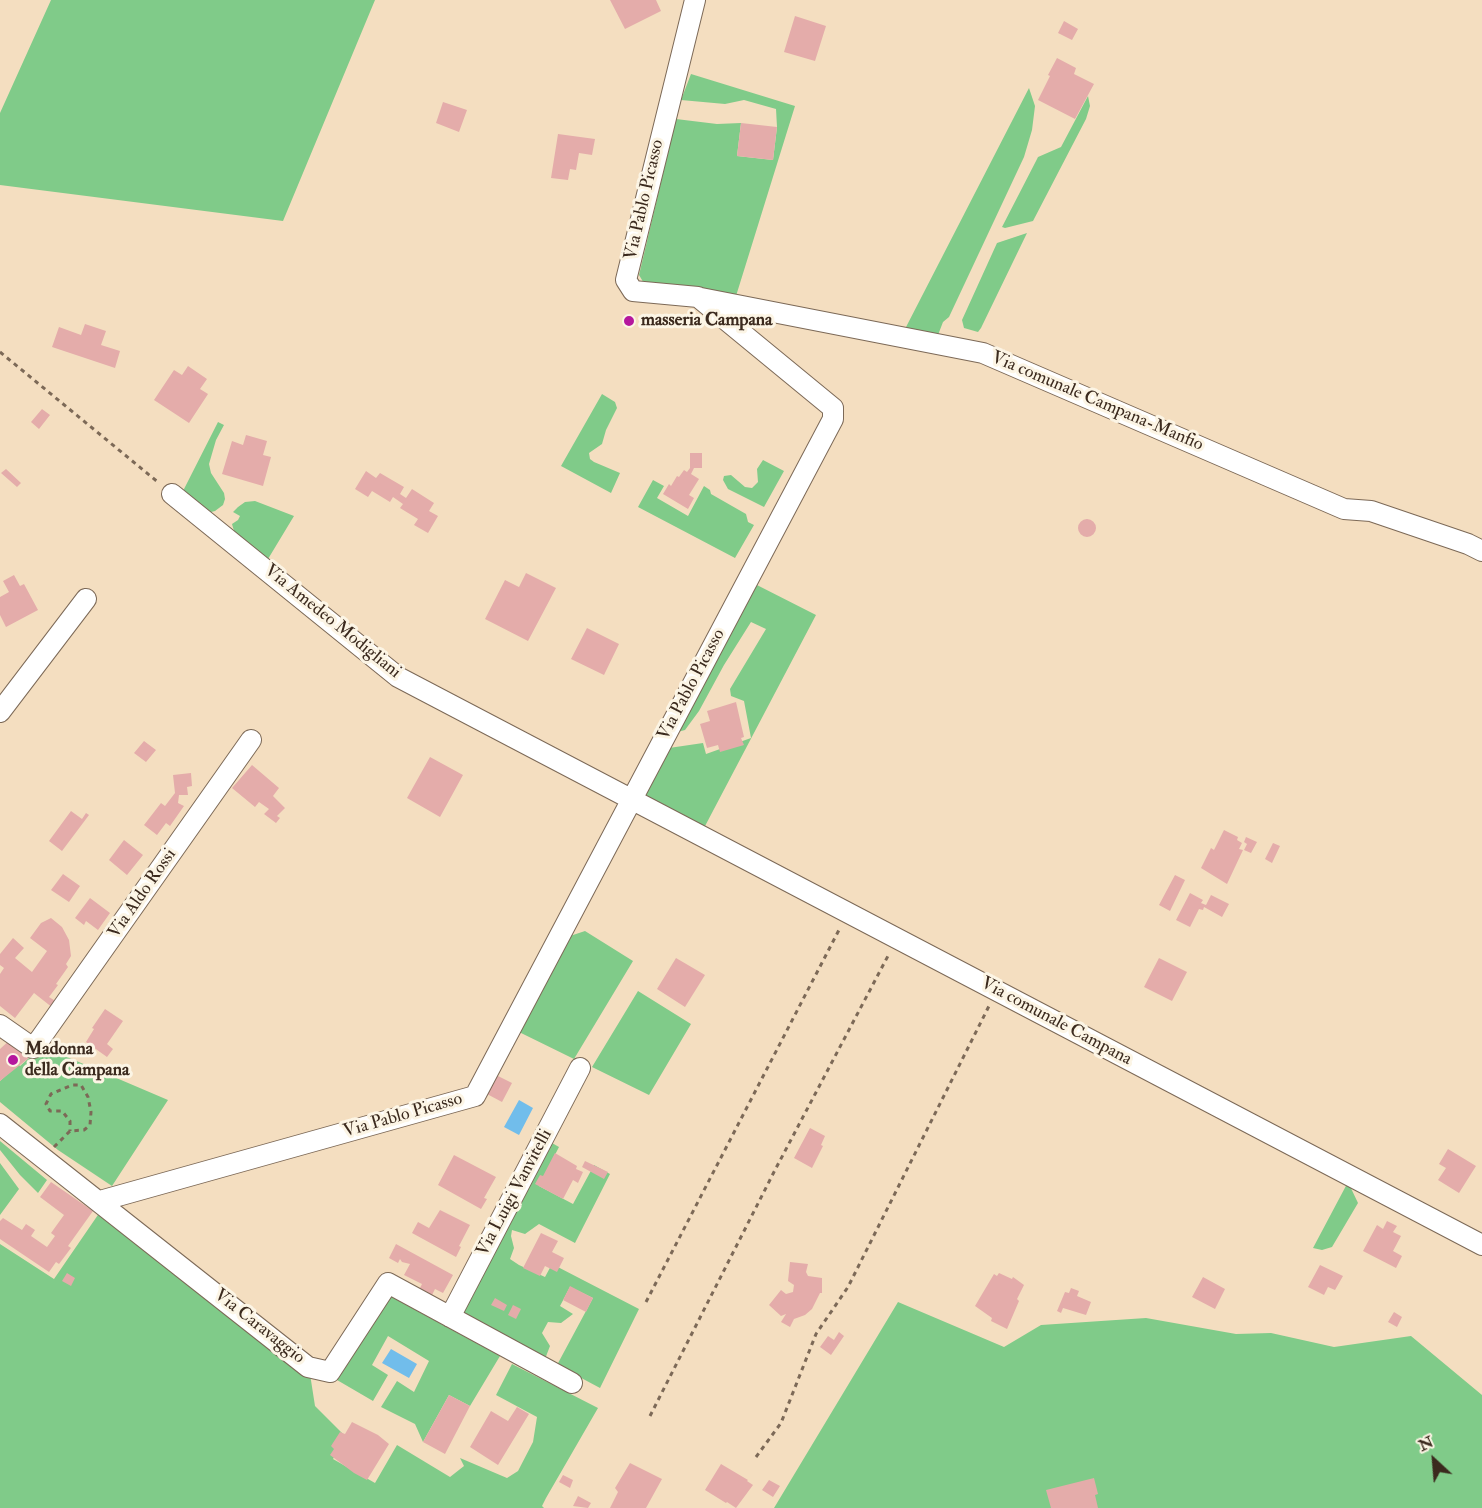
<!DOCTYPE html>
<html>
<head>
<meta charset="utf-8">
<style>
	body { margin:0 }
	#map { position:relative; width:1482px; height:1508px; overflow:hidden; background:#f4dec0; font-family:"IM FELL Double Pica",serif }
	canvas { display:block }
	.north { position:absolute; left:1404px; top:1430px; width:60px; height:60px; -webkit-text-stroke:4px #fcf5e5; paint-order:stroke; rotate:334deg; font-size:16px; font-weight:700; line-height:24px; text-align:center; color:#3b2a1e }
	.north::after { content:''; display:block; margin:auto; width:21px; height:27px; background:#3b2a1e; clip-path:polygon(50% 0,100% 100%,50% 72%,0 100%) }
</style>
</head>
<body>
<div id="map">
<canvas width="1482" height="1508"></canvas>
<div class="north">N</div>
</div>
<script>
const ctx = document.querySelector('canvas').getContext('2d');
ctx.lineJoin = 'round';
function fill(path, color) {
  ctx.fillStyle = color;
  ctx.fill(path, 'evenodd');
}
function toPath(rows) {
  const path = new Path2D();
  for (const r of rows) {
    if (r.length === 3) {
      path.moveTo(r[0] + r[2], r[1]);
      path.arc(r[0], r[1], r[2], 0, 2 * Math.PI);
      continue;
    }
    path.moveTo(r[0], r[1]);
    for (let i = 2; i < r.length; i += 2) path.lineTo(r[i], r[i + 1]);
  }
  return path;
}
function trace(path, color, width, dash) {
  ctx.strokeStyle = color;
  ctx.lineWidth = width;
  ctx.lineCap = dash ? 'butt' : 'round';
  ctx.setLineDash(dash || []);
  ctx.stroke(path);
}
function write(font, color, halo, rows, align = 'center') {
  ctx.font = font + ' "IM FELL Double Pica",serif';
  ctx.lineWidth = 6;
  ctx.setLineDash([]);
  ctx.textBaseline = 'middle';
  ctx.strokeStyle = halo;
  ctx.fillStyle = color;
  for (const [text, x, y, turn = 0] of rows) {
    ctx.save();
    ctx.translate(x, y);
    ctx.rotate((+turn || 0) * Math.PI / 180);
    ctx.textAlign = isNaN(turn) ? turn : align;
    if (halo) ctx.strokeText(text, 0, 0);
    ctx.fillText(text, 0, 0);
    ctx.restore();
  }
}
fill(toPath([
	[51,0,375,0,283,221,0,185,0,113],
	[691,74,795,106,736,296,645,285,639,275,676,119,717,124,741,123,737,156,773,160,777,127,776,109,744,100,725,104,681,100],
	[1029,88,1035,106,1032,130,1024,157,949,317,943,322,938,335,905,329],
	[1088,96,1090,106,1086,119,1033,221,1005,228,1002,227,1036,161,1038,157,1061,147],
	[1027,233,981,328,978,332,964,328,962,320,997,243],
	[602,394,615,402,617,408,606,430,602,444,589,453,590,459,594,462,620,473,611,493,561,466],
	[218,422,224,425,216,440,209,464,211,473,224,493,225,499,223,505,215,511,211,512,183,491],
	[763,460,784,471,764,507,728,489,723,480,724,476,731,475,745,487,752,488,758,482,757,469],
	[653,480,664,486,657,498,688,516,704,486,710,490,711,494,746,514,748,522,754,525,735,558,638,507],
	[255,501,294,516,268,559,234,531,232,524,238,520,240,516,233,512,238,507,245,502],
	[751,582,816,615,704,828,644,795,669,748,703,743,706,754,751,738,744,701,731,696,730,689,766,629,751,622,724,665,699,711,685,730,674,733],
	[585,931,633,961,574,1059,519,1032,570,936],
	[638,991,691,1024,649,1095,592,1067],
	[46,1048,168,1100,112,1186,58,1150,0,1102,0,1081,18,1064,20,1066,30,1057,35,1058],
	[0,1141,47,1180,38,1193,20,1175,0,1150],
	[552,1143,559,1147,539,1186,573,1204,594,1165,610,1174,575,1243,539,1224,525,1234,512,1230,511,1236,514,1248,510,1259,519,1265,545,1277,552,1264,639,1309,600,1388,557,1365,593,1298,570,1287,560,1306,573,1314,561,1323,548,1322,542,1333,550,1346,545,1359,460,1313],
	[0,1163,19,1189,0,1215],
	[1348,1182,1358,1203,1332,1247,1322,1250,1313,1248],
	[102,1209,310,1374,315,1406,346,1437,333,1459,375,1483,397,1445,450,1477,464,1466,460,1458,507,1478,518,1471,533,1442,537,1417,496,1395,512,1364,598,1408,546,1498,542,1506,544,1508,0,1508,0,1244,54,1279],
	[388,1295,500,1356,470,1406,449,1395,423,1442,415,1424,381,1407,397,1381,414,1392,429,1361,388,1336,372,1365,388,1375,373,1401,337,1380],
	[898,1302,1004,1347,1041,1325,1146,1318,1236,1334,1271,1333,1334,1347,1411,1336,1482,1395,1482,1508,774,1508]
]), '#80cb89');
fill(toPath([
	[519,1100,533,1108,519,1135,504,1127],
	[391,1349,417,1364,409,1378,382,1363]
]), '#71bdeb');
fill(toPath([
	[610,0,656,0,661,11,625,29],
	[795,16,826,26,815,61,784,52],
	[1064,21,1078,29,1072,40,1058,33],
	[1057,58,1076,68,1074,74,1094,84,1075,119,1038,100,1050,76,1048,75],
	[443,102,467,110,459,132,436,123],
	[741,123,777,127,773,160,737,156],
	[558,134,595,139,592,155,579,153,576,170,570,169,568,180,551,178],
	[85,324,106,331,101,345,120,351,115,368,52,347,59,327,81,335],
	[188,366,207,379,200,389,208,394,189,423,154,400,174,370,182,375],
	[42,409,50,415,39,429,31,422],
	[246,435,267,441,263,455,271,457,263,486,222,474,232,441,243,445],
	[690,453,702,453,702,468,694,468,691,474,699,479,689,495,694,498,688,509,663,494,669,484,671,486,677,476,679,477,684,470,687,472,690,468],
	[6,469,21,483,17,487,1,473],
	[366,471,376,478,380,473,404,487,400,494,406,498,412,489,434,503,429,511,438,516,428,533,414,525,418,519,400,508,403,504,393,497,390,502,372,491,368,497,355,489],
	[1087,528,9],
	[526,573,556,588,528,641,485,619,505,580,519,587],
	[14,575,20,586,24,584,38,610,6,627,0,615,0,597,9,592,3,581],
	[587,628,619,644,604,675,571,659],
	[736,702,744,737,741,738,744,745,720,752,718,745,707,748,700,724,710,721,707,711],
	[144,741,156,750,146,762,134,753],
	[430,757,463,775,440,817,407,798],
	[252,765,279,788,273,796,285,808,277,816,280,818,276,823,264,814,269,809,259,802,255,807,232,788],
	[191,773,192,786,187,787,188,795,179,795,178,803,184,806,170,826,166,823,157,835,144,825,161,803,165,806,175,793,173,775],
	[71,811,82,819,86,813,89,815,62,851,49,841],
	[1224,830,1238,837,1237,840,1242,843,1239,849,1243,850,1227,884,1201,868,1211,848,1214,850],
	[1246,837,1257,842,1251,853,1244,850,1247,844,1244,842],
	[124,840,143,855,127,875,109,860],
	[1273,843,1280,846,1272,863,1265,859],
	[63,874,80,886,69,902,51,890],
	[1175,875,1185,880,1170,911,1159,905],
	[1190,893,1203,900,1201,903,1206,905,1211,895,1229,904,1222,917,1204,907,1203,910,1199,909,1190,927,1176,920],
	[90,898,110,913,98,930,86,921,84,925,75,918],
	[51,918,62,927,69,940,71,956,66,964,68,967,56,984,58,985,49,997,57,1002,53,1008,34,993,15,1018,0,1006,0,974,4,968,0,965,0,954,13,938,24,948,15,958,32,972,47,951,30,938,41,923],
	[676,958,705,975,685,1007,657,989],
	[1159,958,1187,972,1172,1001,1144,987],
	[105,1009,123,1021,107,1044,113,1049,107,1057,86,1042,94,1029,92,1028],
	[12,1038,30,1057,0,1081,0,1049],
	[496,1075,512,1083,502,1102,487,1094],
	[810,1128,825,1136,821,1145,823,1146,812,1168,794,1158],
	[1448,1149,1476,1166,1459,1193,1438,1180,1446,1168,1439,1164],
	[555,1153,577,1166,576,1169,583,1172,578,1183,573,1180,563,1199,535,1184,540,1175,543,1176],
	[454,1155,496,1177,484,1198,487,1199,481,1209,438,1185],
	[585,1161,608,1172,604,1179,582,1167],
	[51,1182,93,1211,68,1246,71,1248,59,1264,56,1262,49,1272,0,1239,0,1221,3,1218,22,1230,26,1224,35,1230,31,1236,47,1247,55,1236,51,1233,64,1215,40,1197],
	[440,1210,470,1225,459,1246,461,1247,456,1257,412,1233,418,1222,429,1228],
	[1387,1221,1397,1226,1393,1232,1401,1236,1393,1251,1402,1256,1396,1268,1363,1251,1377,1225,1383,1229],
	[541,1233,558,1241,552,1252,564,1258,557,1272,545,1266,540,1276,523,1268],
	[396,1244,453,1275,443,1293,435,1289,432,1295,420,1288,422,1284,404,1275,410,1264,402,1262,400,1259,398,1263,389,1258],
	[790,1262,808,1264,806,1272,808,1276,822,1278,822,1293,820,1293,812,1309,805,1315,794,1319,790,1327,781,1322,786,1314,781,1316,769,1305,781,1290,786,1294,793,1292,794,1285,788,1281],
	[1320,1265,1343,1276,1335,1290,1328,1287,1324,1295,1308,1287],
	[67,1273,75,1278,71,1286,62,1281],
	[999,1273,1012,1279,1013,1277,1024,1285,1017,1299,1019,1301,1007,1329,991,1321,992,1318,975,1306,994,1274,997,1276],
	[1203,1277,1225,1289,1215,1309,1192,1297],
	[570,1286,593,1298,586,1312,563,1300],
	[1071,1288,1079,1291,1077,1296,1091,1302,1086,1315,1063,1308,1061,1313,1057,1311,1065,1292,1069,1293],
	[495,1298,507,1305,504,1311,491,1305],
	[513,1305,521,1309,516,1319,508,1315],
	[1394,1312,1402,1317,1397,1327,1388,1322],
	[839,1332,844,1336,831,1355,820,1347,828,1336,834,1340],
	[449,1395,470,1406,445,1454,423,1442],
	[517,1407,529,1414,498,1465,470,1447,491,1411,508,1421],
	[352,1422,378,1435,389,1444,367,1480,354,1473,330,1455,334,1449,331,1446,340,1432,345,1434],
	[630,1463,662,1479,646,1508,610,1508,618,1492,615,1488],
	[721,1464,748,1480,747,1481,753,1485,736,1508,727,1502,726,1503,705,1490],
	[563,1475,573,1480,570,1488,559,1482],
	[1094,1478,1098,1494,1095,1495,1098,1508,1051,1508,1046,1490],
	[769,1480,780,1486,773,1497,762,1490],
	[578,1496,591,1503,588,1508,573,1506]
]), '#e4acaa');
const minor = toPath([
	[701,298,983,353,1344,509,1371,511,1468,544,1482,551],
	[172,494,398,677,1482,1245],
	[0,712,86,599],
	[0,1025,33,1048,40,1039,251,740],
	[0,1124,308,1367,330,1372,388,1283,572,1383],
	[100,1201,475,1096,833,419,833,408,698,297,633,291,626,280,695,0],
	[450,1317,580,1068]
]);
trace(minor, '#7c6957', 22);
trace(toPath([
	[0,352,159,483],
	[54,1147,70,1131,84,1130,90,1125,91,1112,88,1097,81,1085,72,1085,51,1094,46,1104,50,1111,62,1111,70,1121,70,1131],
	[646,1302,840,928],
	[650,1416,775,1170,889,954],
	[756,1457,781,1423,816,1334,848,1287,989,1006]
]), '#7c6957', 3, [4.5, 4.5]);
trace(minor, '#fff', 20);
for (const [x, y, r, color] of [
	[629,321,6,"#b5179e"],
	[13,1060,6,"#b5179e"]
]) {
  const dot = new Path2D();
  dot.arc(x, y, r, 0, 2 * Math.PI);
  ctx.fillStyle = color;
  ctx.fill(dot);
  trace(dot, '#fcf5e5', 2);
}
write('18px', '#3b2a1e', '#fcf5e5', [
	["Via Pablo Picasso",645,200,-77],
	["Via comunale Campana-Manfio",1097,402,23],
	["Via Amedeo Modigliani",332,622,39],
	["Via Pablo Picasso",692,685,-62],
	["Via Aldo Rossi",143,894,-55],
	["Via comunale Campana",1056,1022,28],
	["Via Pablo Picasso",403,1116,-16],
	["Via Luigi Vanvitelli",515,1193,-62],
	["Via Caravaggio",259,1327,38]
]);
write('bold 18px', '#3b2a1e', '#fcf5e5', [
	["masseria Campana",641,321],
	["Madonna",25,1050],
	["della Campana",25,1071]
], 'left');
</script>
</body>
</html>
